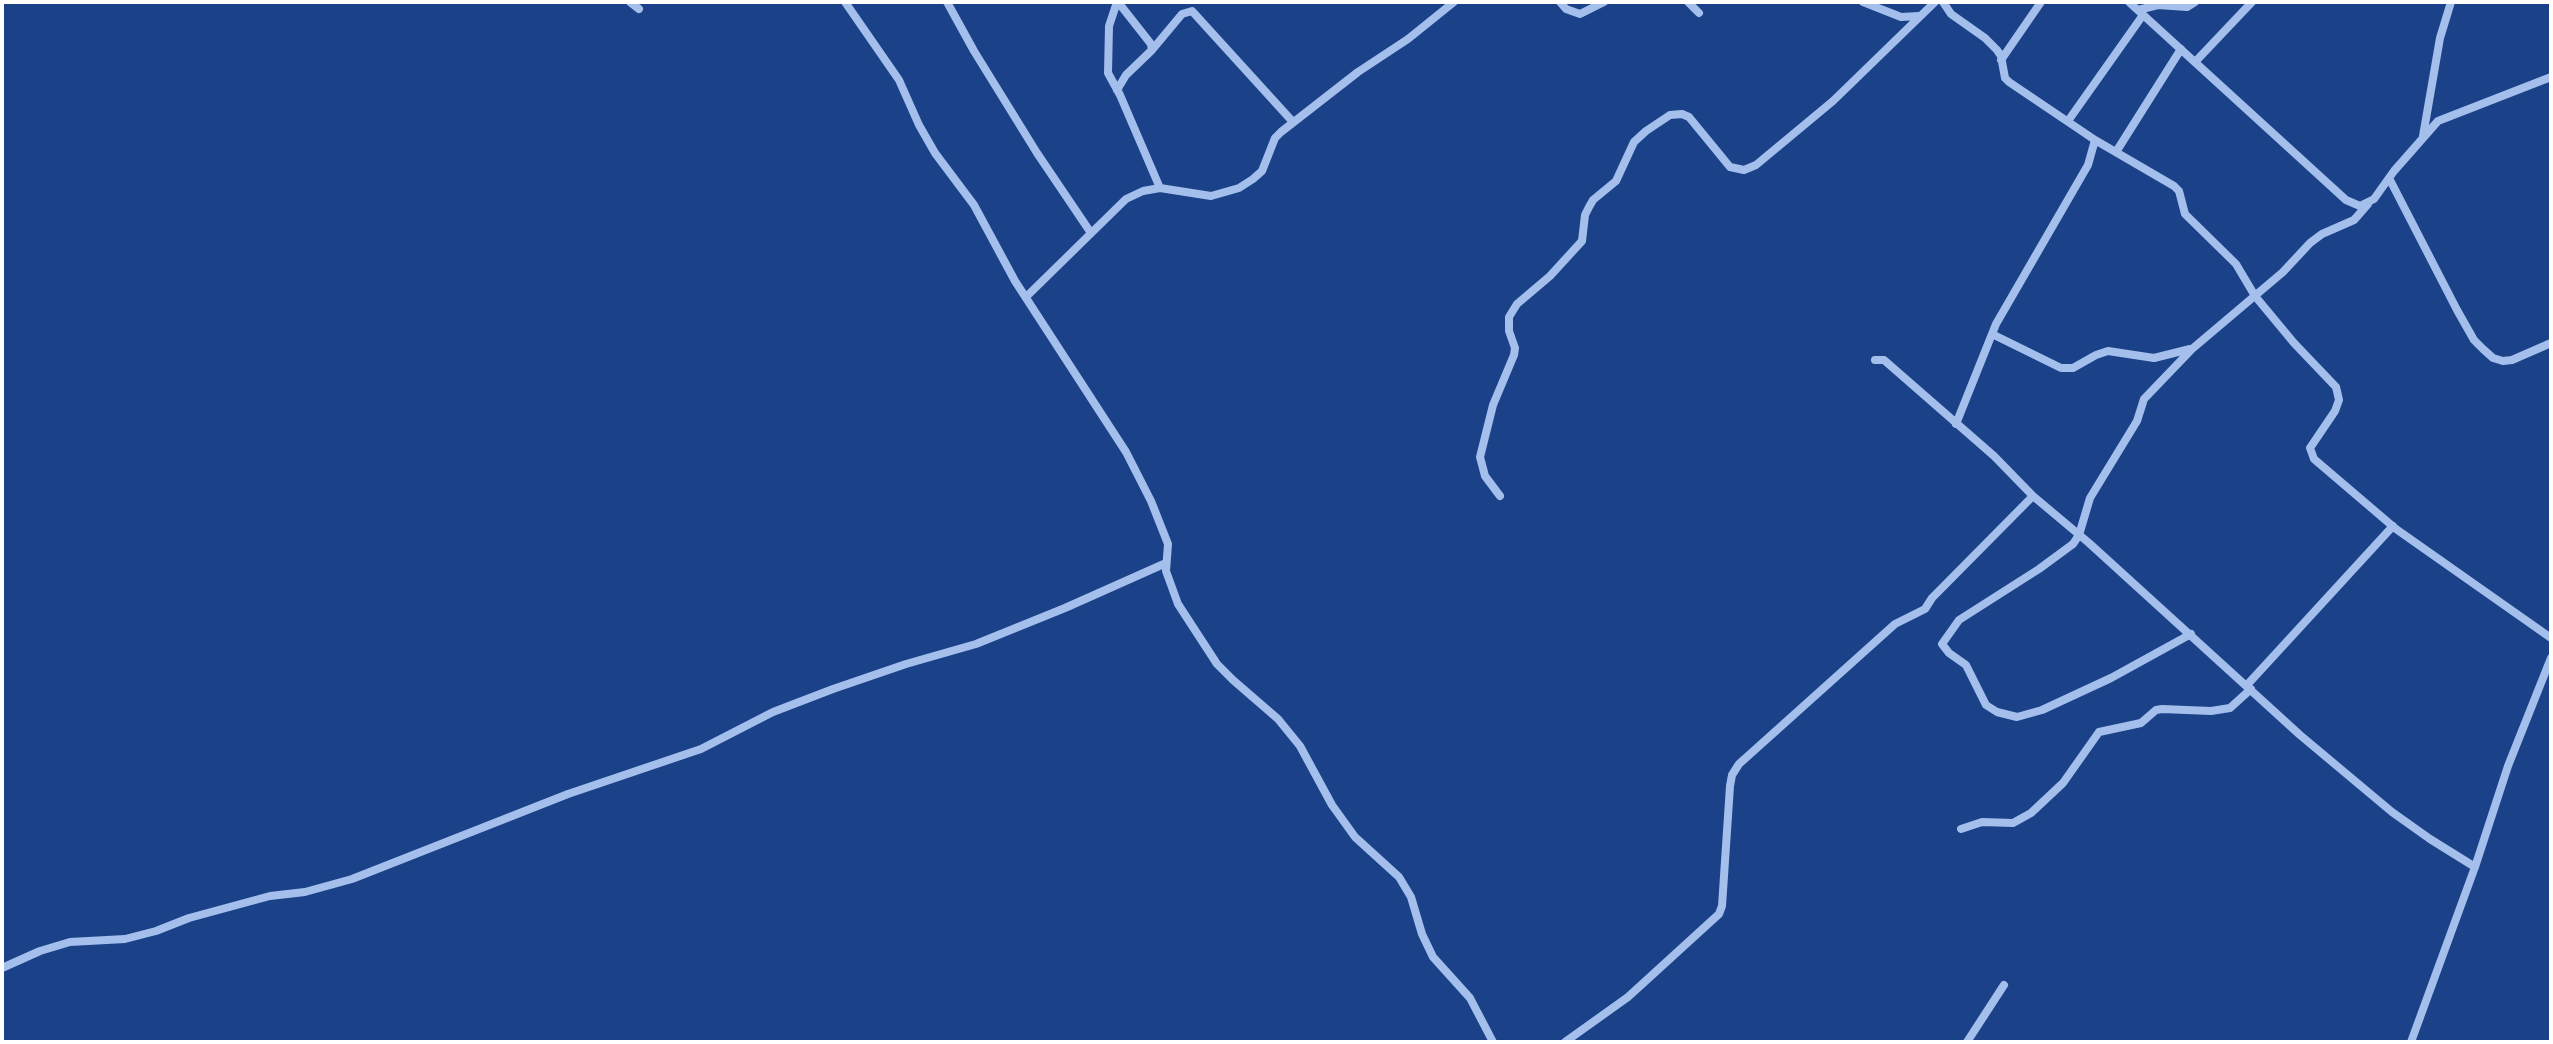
<!DOCTYPE html>
<html>
<head>
<meta charset="utf-8">
<style>
	body { margin:0 }
	#map { position:relative; width:2553px; height:1044px; overflow:hidden; background:#1b4288; font-family:Arial,sans-serif }
	canvas { display:block }
	.frame { position:absolute; inset:0; border:4px solid #fff; pointer-events:none }
</style>
</head>
<body>
<div id="map">
<canvas width="2553" height="1044"></canvas>
<div class="frame"></div>
</div>
<script>
const ctx = document.querySelector('canvas').getContext('2d');
ctx.lineJoin = 'round';
function toPath(rows) {
  const path = new Path2D();
  for (const r of rows) {
    path.moveTo(r[0], r[1]);
    for (let i = 2; i < r.length; i += 2) path.lineTo(r[i], r[i + 1]);
  }
  return path;
}
function trace(path, color, width, dash) {
  ctx.strokeStyle = color;
  ctx.lineWidth = width;
  ctx.lineCap = dash ? 'butt' : 'round';
  ctx.setLineDash(dash || []);
  ctx.stroke(path);
}
trace(toPath([
	[630,2,639,9],
	[845,2,899,80,919,125,935,153,974,205,1015,281,1126,452,1151,501,1168,544,1166,571,1178,604,1217,664,1233,680,1278,719,1300,746,1332,805,1355,837,1399,877,1411,897,1422,934,1433,957,1470,998,1493,1042],
	[947,2,974,51,1037,153,1091,233],
	[1117,2,1109,26,1108,73,1120,95,1160,188],
	[1560,2,1566,9,1580,14,1604,2],
	[1688,2,1699,13],
	[1863,2,1901,17,1919,16],
	[1943,2,1951,14,1985,38,1997,50,2001,56,2005,78,2009,82,2095,140,2174,186,2179,191,2185,214,2236,264,2255,296,2294,343,2336,387,2339,400,2335,411,2310,448,2314,459,2396,529,2551,638],
	[2129,2,2346,200,2360,206,2374,199,2394,171,2438,121,2551,77],
	[2138,10,2158,5,2187,7,2195,2],
	[1152,50,1182,14,1192,11,1293,122],
	[2001,60,2041,2],
	[2196,61,2252,2],
	[1117,90,1126,75,1152,50,1151,44,1118,2],
	[2068,121,2143,15],
	[2423,136,2440,38,2451,2],
	[2116,152,2181,49],
	[2389,178,2457,310,2474,340,2483,349,2493,358,2503,361,2512,360,2551,343],
	[1026,297,1126,199,1143,191,1160,188,1211,196,1239,188,1253,179,1262,171,1275,138,1281,132,1358,72,1408,39,1454,2],
	[1992,334,2061,368,2073,368,2096,355,2108,351,2154,358,2190,349],
	[1875,360,1884,360,1994,456,2033,496,2089,543,2300,735,2392,812,2430,839,2475,867],
	[1956,424,1996,324,2088,165,2095,140],
	[1500,496,1485,476,1480,457,1493,405,1514,355,1515,348,1509,331,1509,317,1517,304,1550,276,1582,241,1585,215,1589,207,1593,200,1616,181,1634,142,1646,131,1670,115,1682,114,1689,117,1730,167,1744,170,1756,165,1833,101,1935,2],
	[2191,634,2111,678,2042,710,2017,717,1997,712,1986,705,1966,665,1949,653,1942,644,1959,620,2039,569,2073,544,2079,535,2090,498,2137,421,2144,399,2192,349,2283,272,2310,243,2322,234,2354,220,2368,204],
	[2247,685,2393,526],
	[1961,829,1982,822,2013,823,2031,813,2063,783,2099,732,2141,723,2156,710,2162,709,2211,711,2230,708,2251,689],
	[2,968,40,951,70,942,125,939,156,931,189,918,270,896,305,892,352,879,568,794,701,749,773,712,833,689,906,664,976,644,1065,608,1166,563],
	[1565,1042,1628,997,1719,914,1722,906,1730,786,1732,775,1739,764,1895,624,1925,609,1932,598,2033,496],
	[1967,1042,2004,985],
	[2411,1042,2475,867,2508,766,2551,658]
]), '#a4bfec', 8);
</script>
</body>
</html>
